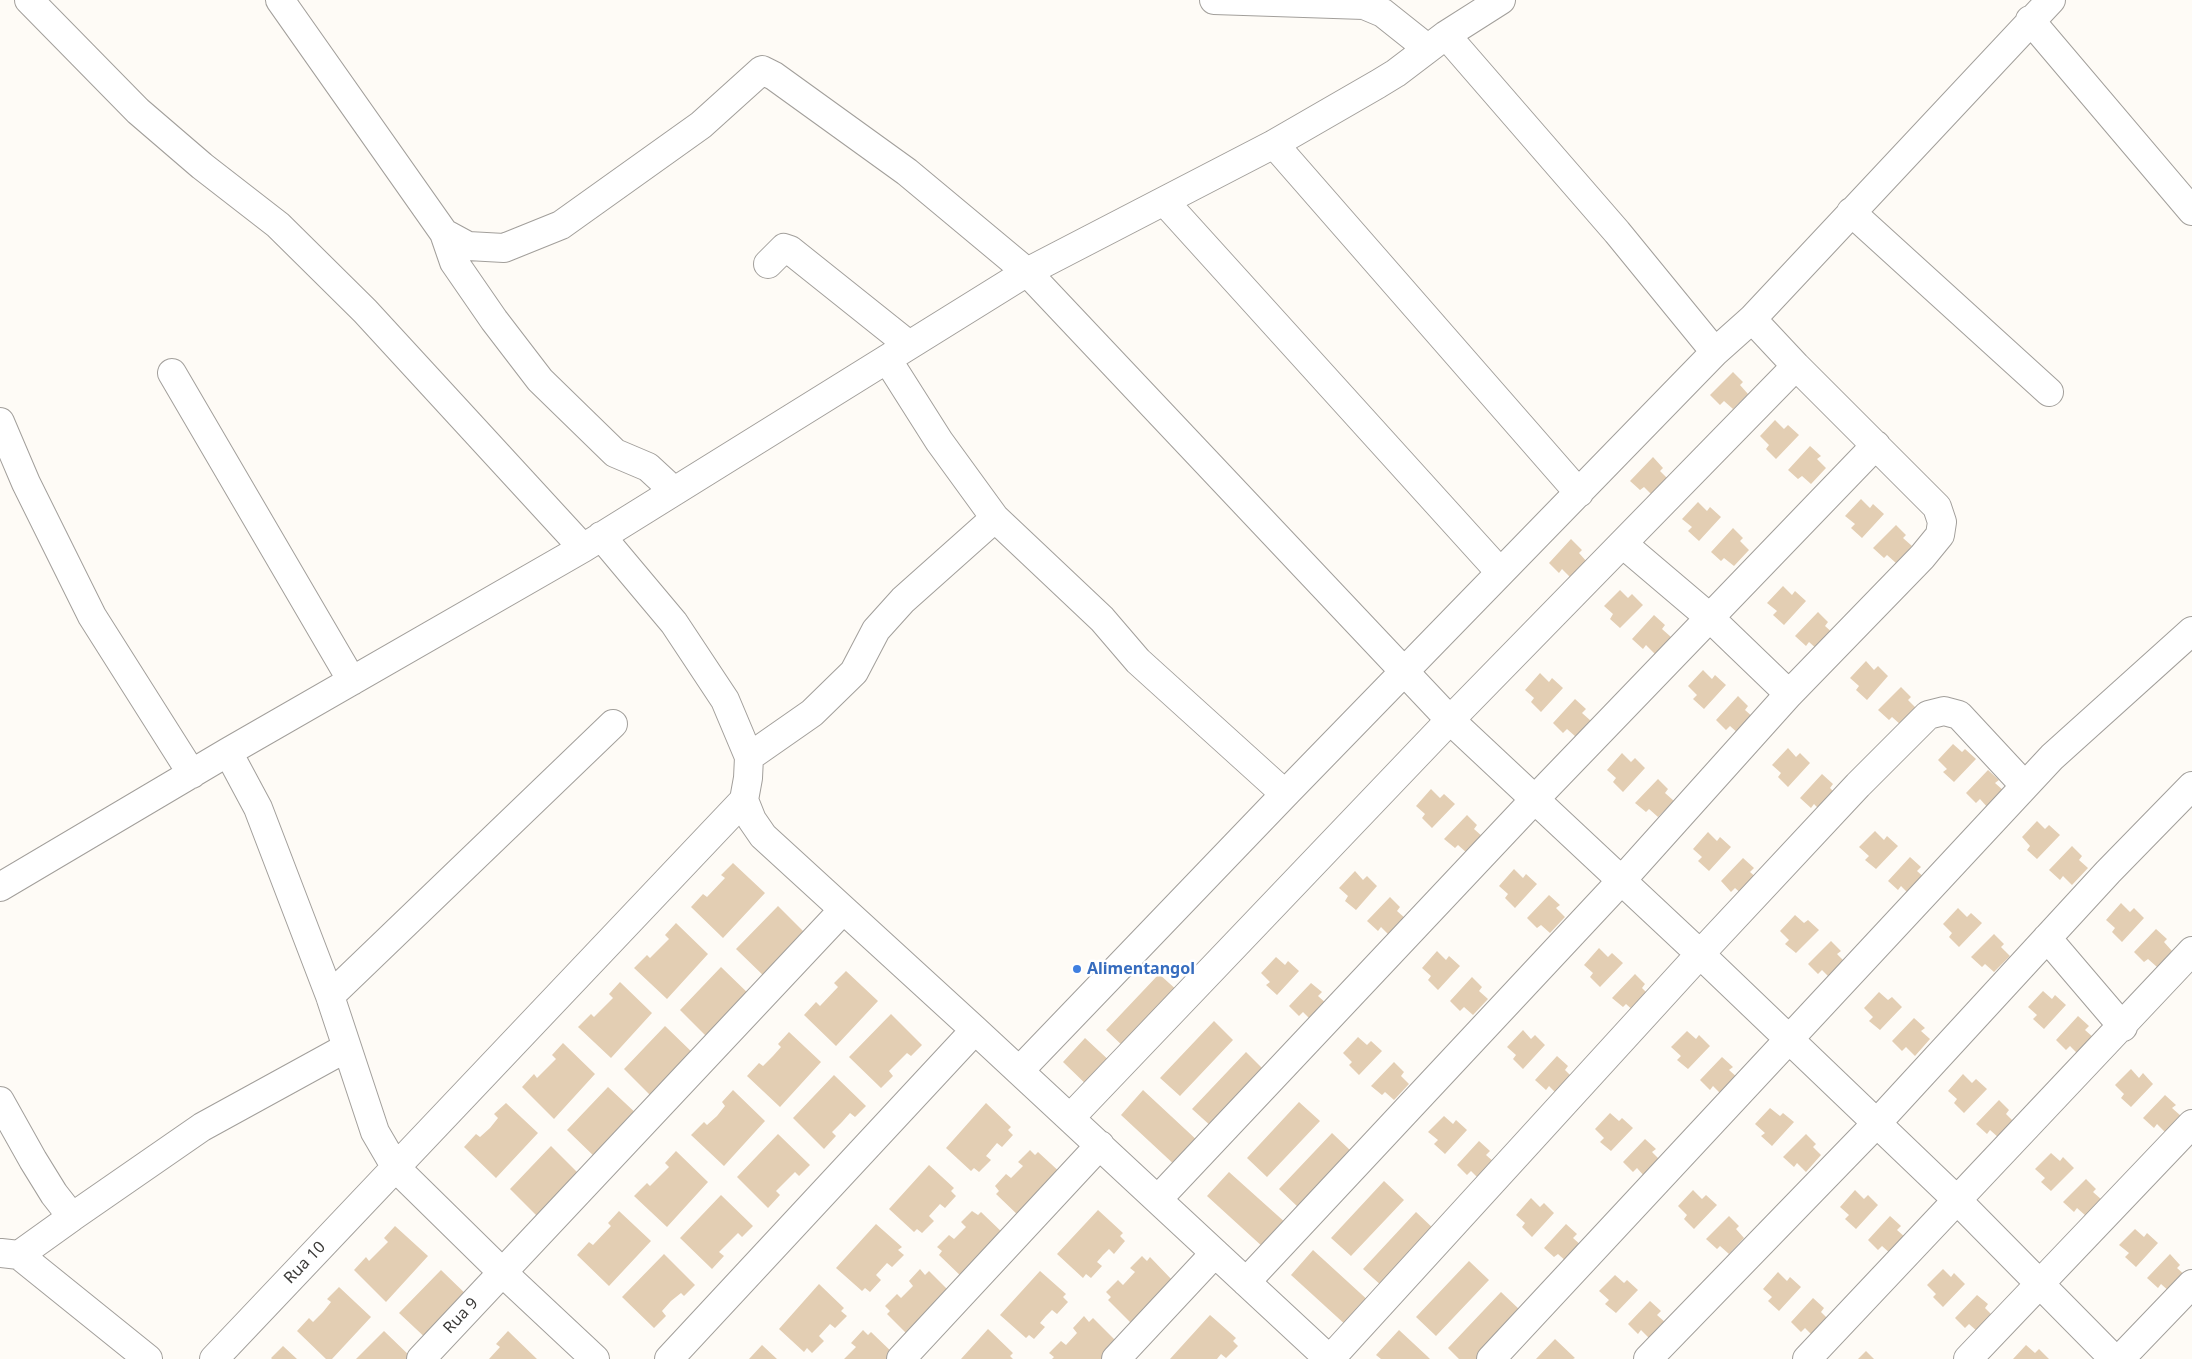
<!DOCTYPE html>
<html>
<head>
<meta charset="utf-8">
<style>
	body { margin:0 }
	canvas { display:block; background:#fefbf6 }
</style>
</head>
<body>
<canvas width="2192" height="1359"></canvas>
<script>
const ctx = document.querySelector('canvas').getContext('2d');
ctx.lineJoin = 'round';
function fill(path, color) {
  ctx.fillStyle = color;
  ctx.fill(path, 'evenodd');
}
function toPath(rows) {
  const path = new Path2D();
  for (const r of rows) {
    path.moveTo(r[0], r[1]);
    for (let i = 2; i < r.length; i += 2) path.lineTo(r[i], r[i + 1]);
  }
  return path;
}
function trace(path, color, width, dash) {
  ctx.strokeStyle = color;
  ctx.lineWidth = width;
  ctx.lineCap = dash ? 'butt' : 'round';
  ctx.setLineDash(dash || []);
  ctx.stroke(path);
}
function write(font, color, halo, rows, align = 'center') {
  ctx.font = font + ' "Noto Sans",sans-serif';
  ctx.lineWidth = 5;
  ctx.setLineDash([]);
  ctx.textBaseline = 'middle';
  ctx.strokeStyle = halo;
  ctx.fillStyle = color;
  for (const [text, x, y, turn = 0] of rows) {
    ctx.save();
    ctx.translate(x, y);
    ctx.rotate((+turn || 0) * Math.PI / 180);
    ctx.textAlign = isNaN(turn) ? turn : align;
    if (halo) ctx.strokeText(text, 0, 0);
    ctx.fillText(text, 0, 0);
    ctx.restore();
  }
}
fill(toPath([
	[1733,372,1743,382,1740,385,1748,394,1733,409,1724,401,1720,405,1710,395],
	[1775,420,1784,429,1788,425,1799,435,1776,459,1766,449,1769,445,1760,436],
	[1810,446,1821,456,1817,459,1826,468,1811,484,1802,476,1798,479,1788,470],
	[1653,457,1663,468,1660,471,1668,479,1652,495,1644,487,1640,490,1630,481],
	[1861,499,1870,508,1873,504,1884,514,1862,538,1851,528,1855,524,1845,516],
	[1698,502,1707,511,1710,507,1721,517,1699,541,1688,531,1692,527,1682,519],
	[1896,525,1906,535,1903,538,1912,546,1896,563,1887,555,1884,558,1873,548],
	[1733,528,1743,538,1740,541,1749,550,1734,566,1724,558,1721,561,1711,552],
	[1571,539,1582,550,1579,553,1587,562,1571,578,1562,569,1559,573,1549,563],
	[1783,586,1792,595,1795,591,1806,601,1784,625,1773,615,1777,611,1767,603],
	[1620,590,1628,598,1632,594,1643,605,1620,628,1610,619,1613,614,1604,606],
	[1818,612,1828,622,1825,626,1834,634,1818,650,1809,642,1806,646,1795,636],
	[1654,615,1665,625,1662,629,1671,637,1655,654,1646,645,1643,649,1632,639],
	[1866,661,1874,670,1878,666,1888,676,1867,700,1856,690,1859,686,1850,678],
	[1703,670,1712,679,1715,675,1726,685,1704,709,1693,699,1697,695,1688,686],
	[1540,673,1549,682,1552,678,1563,688,1541,712,1531,702,1534,698,1525,690],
	[1901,687,1911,697,1908,700,1917,709,1901,725,1892,717,1889,720,1878,710],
	[1738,696,1748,706,1745,710,1754,718,1739,734,1730,726,1726,730,1716,720],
	[1575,699,1586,709,1582,713,1591,721,1576,737,1567,729,1563,733,1553,723],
	[1953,744,1962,752,1965,749,1976,759,1954,782,1943,772,1947,769,1938,760],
	[1788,748,1796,757,1800,753,1810,763,1788,787,1778,777,1781,773,1772,765],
	[1622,753,1631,762,1635,758,1645,768,1623,792,1613,782,1616,778,1607,770],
	[1988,770,1999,780,1995,783,2004,791,1988,808,1980,799,1976,803,1966,793],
	[1822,774,1833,784,1830,788,1838,796,1823,813,1814,804,1811,808,1800,798],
	[1658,779,1668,789,1665,793,1674,801,1658,817,1649,809,1646,812,1635,803],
	[1431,789,1440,798,1444,794,1455,804,1432,828,1422,818,1425,814,1416,806],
	[1467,815,1477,825,1474,829,1483,837,1467,853,1458,845,1455,848,1444,839],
	[2037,821,2045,829,2049,825,2060,835,2037,859,2027,850,2030,846,2022,837],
	[1875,831,1884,840,1887,836,1898,846,1876,869,1865,860,1869,856,1859,847],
	[1708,832,1717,841,1720,837,1731,847,1709,871,1698,861,1702,857,1693,849],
	[2072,846,2082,856,2079,860,2088,868,2072,885,2063,876,2060,880,2049,870],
	[1910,857,1921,867,1917,871,1926,879,1910,895,1901,886,1898,890,1888,881],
	[1743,858,1754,868,1750,872,1759,880,1744,896,1735,888,1731,892,1721,881],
	[733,863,765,893,723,938,691,907,703,894,707,897,725,878,721,875],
	[1514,869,1523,878,1526,874,1537,884,1515,908,1505,898,1508,894,1499,886],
	[1355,871,1363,880,1367,876,1377,886,1356,910,1345,901,1348,896,1339,888],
	[1549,895,1560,905,1556,908,1565,917,1550,933,1541,925,1537,928,1527,918],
	[1390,897,1400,907,1397,911,1406,919,1390,936,1381,927,1378,931,1367,921],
	[2121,903,2130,912,2134,908,2144,918,2122,942,2112,932,2115,928,2106,920],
	[778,906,809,937,768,980,736,949],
	[1958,908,1967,917,1971,913,1982,923,1959,947,1949,937,1952,933,1943,924],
	[1795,915,1804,923,1808,920,1819,930,1796,953,1785,944,1789,940,1780,931],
	[676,923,708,954,667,999,634,968,647,955,650,958,669,939,665,935],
	[2156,929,2167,939,2164,942,2172,951,2157,967,2148,959,2144,962,2134,952],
	[1994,934,2004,944,2001,947,2010,956,1994,972,1985,964,1982,967,1971,957],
	[1831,941,1841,951,1837,954,1846,963,1831,979,1822,970,1818,974,1808,964],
	[1599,948,1608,957,1612,953,1623,963,1600,987,1590,977,1593,973,1584,965],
	[1437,951,1446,960,1449,956,1460,966,1438,990,1428,980,1431,976,1422,968],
	[1276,957,1285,965,1288,961,1299,971,1277,995,1266,985,1270,982,1261,973],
	[721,967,752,997,711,1041,680,1010],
	[846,971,878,1001,836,1046,804,1015,816,1002,820,1006,838,987,834,983],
	[1159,974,1179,992,1126,1049,1106,1030],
	[1635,974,1645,984,1642,988,1650,996,1635,1012,1626,1004,1623,1007,1612,998],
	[1472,977,1482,987,1479,991,1488,999,1473,1015,1464,1007,1460,1011,1450,1001],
	[620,982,652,1013,611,1058,578,1027,591,1014,594,1017,613,998,609,994],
	[1311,983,1322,992,1318,996,1327,1004,1311,1020,1303,1012,1299,1016,1289,1006],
	[2043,991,2052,999,2055,995,2066,1005,2044,1029,2033,1019,2037,1015,2028,1007],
	[1879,992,1888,1000,1892,997,1902,1007,1880,1030,1869,1021,1873,1017,1864,1008],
	[891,1014,922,1045,911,1056,907,1053,889,1071,893,1076,881,1088,849,1057],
	[2078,1016,2089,1026,2085,1030,2094,1038,2079,1055,2070,1046,2066,1050,2056,1040],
	[1914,1018,1925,1028,1921,1031,1930,1039,1915,1056,1906,1047,1902,1051,1892,1041],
	[1214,1021,1233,1040,1180,1096,1160,1078],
	[665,1026,696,1056,655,1100,624,1069],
	[1523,1030,1531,1039,1535,1035,1545,1045,1523,1069,1513,1059,1516,1055,1507,1047],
	[1687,1031,1696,1039,1699,1035,1710,1046,1688,1069,1677,1060,1681,1056,1671,1047],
	[789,1032,821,1062,780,1107,747,1076,759,1063,763,1066,773,1056,781,1047,778,1044],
	[1358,1037,1367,1045,1371,1041,1382,1051,1359,1075,1349,1065,1352,1062,1343,1053],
	[1085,1038,1114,1065,1091,1089,1063,1062],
	[563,1043,595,1074,554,1119,522,1087,534,1074,537,1078,556,1059,552,1055],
	[1246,1052,1265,1071,1212,1127,1192,1109],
	[1557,1056,1568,1066,1565,1070,1573,1078,1558,1095,1549,1086,1546,1090,1535,1080],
	[1722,1057,1733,1067,1729,1070,1738,1078,1722,1095,1713,1086,1710,1090,1700,1080],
	[1394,1062,1404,1072,1401,1076,1409,1084,1394,1100,1385,1092,1382,1095,1371,1086],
	[2131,1069,2139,1078,2143,1073,2153,1084,2131,1107,2121,1098,2124,1094,2115,1085],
	[1963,1074,1972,1083,1976,1079,1987,1089,1964,1113,1954,1103,1957,1099,1948,1091],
	[834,1075,866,1106,855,1117,850,1113,842,1122,832,1132,836,1136,824,1149,793,1118],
	[608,1087,640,1117,598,1160,567,1130],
	[733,1090,765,1121,724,1166,691,1135,704,1122,707,1125,717,1116,725,1106,722,1102],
	[1143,1090,1200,1143,1178,1168,1121,1115],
	[2165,1095,2176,1105,2172,1108,2181,1116,2166,1133,2157,1124,2154,1128,2143,1118],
	[1999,1100,2009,1110,2006,1114,2014,1122,1999,1138,1990,1130,1987,1134,1976,1124],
	[1299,1102,1320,1121,1267,1177,1247,1158],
	[506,1103,538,1133,496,1178,464,1147,476,1134,480,1137,490,1128,498,1118,494,1114],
	[986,1103,1011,1127,1008,1130,1013,1135,1002,1147,997,1143,986,1156,991,1160,979,1172,974,1168,971,1171,946,1148],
	[1770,1108,1780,1116,1783,1113,1794,1122,1772,1146,1761,1136,1765,1133,1755,1124],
	[1610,1113,1619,1121,1622,1118,1633,1128,1611,1151,1600,1142,1604,1138,1595,1129],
	[1444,1116,1453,1124,1456,1120,1467,1130,1445,1154,1434,1144,1438,1140,1428,1132],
	[1332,1133,1352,1152,1299,1208,1279,1189],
	[778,1134,810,1165,799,1176,795,1172,776,1191,780,1195,768,1208,737,1177],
	[1806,1134,1816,1144,1813,1147,1821,1155,1806,1172,1797,1163,1794,1167,1783,1157],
	[1645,1139,1656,1149,1652,1152,1661,1161,1645,1177,1637,1168,1633,1172,1623,1162],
	[1479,1141,1490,1151,1486,1155,1495,1163,1479,1179,1471,1171,1467,1175,1457,1165],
	[551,1146,582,1177,541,1220,510,1189],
	[1030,1150,1035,1155,1038,1152,1063,1175,1021,1218,996,1194,999,1191,995,1186,1006,1174,1011,1178,1023,1166,1018,1162],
	[676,1151,708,1182,667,1227,634,1196,647,1183,650,1186,669,1167,665,1163],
	[2051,1153,2060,1161,2063,1157,2074,1168,2051,1191,2041,1182,2045,1178,2035,1169],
	[929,1165,954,1188,951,1191,956,1196,945,1208,940,1204,929,1216,934,1221,922,1233,917,1229,914,1232,889,1209],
	[1229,1172,1287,1224,1264,1248,1207,1196],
	[2086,1179,2096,1189,2093,1192,2102,1200,2086,1216,2077,1208,2074,1212,2063,1202],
	[1384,1181,1404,1200,1351,1256,1331,1238],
	[1693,1190,1702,1199,1706,1195,1717,1205,1694,1229,1684,1219,1687,1215,1678,1206],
	[1855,1190,1864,1199,1868,1195,1878,1205,1856,1229,1845,1219,1849,1215,1840,1207],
	[721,1195,753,1226,742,1237,738,1233,719,1252,724,1256,712,1269,680,1238],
	[1531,1198,1540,1207,1544,1203,1554,1213,1532,1237,1522,1227,1525,1223,1516,1215],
	[1098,1210,1123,1233,1120,1236,1125,1241,1114,1254,1109,1249,1103,1255,1097,1262,1102,1266,1091,1278,1086,1274,1083,1278,1057,1254],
	[619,1211,651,1241,609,1286,577,1255,589,1242,593,1245,611,1226,608,1223],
	[972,1211,978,1215,981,1212,1006,1236,964,1279,939,1255,942,1251,937,1247,949,1235,954,1239,966,1227,961,1222],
	[1416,1212,1436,1231,1383,1287,1363,1269],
	[1729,1216,1739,1226,1736,1229,1744,1238,1729,1254,1720,1246,1717,1249,1706,1239],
	[1890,1216,1901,1226,1897,1230,1906,1238,1891,1254,1882,1246,1878,1250,1868,1240],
	[876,1224,902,1247,898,1250,904,1255,892,1267,887,1263,876,1275,881,1280,870,1292,865,1288,862,1291,836,1268],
	[1566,1224,1577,1234,1573,1238,1582,1246,1567,1262,1558,1254,1554,1257,1544,1248],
	[395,1226,428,1256,386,1302,354,1270,366,1257,369,1261,388,1242,384,1238],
	[2135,1229,2144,1237,2147,1233,2158,1243,2136,1267,2125,1257,2129,1253,2119,1245],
	[1313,1250,1371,1303,1348,1327,1291,1275],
	[664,1254,695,1285,684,1296,681,1293,671,1301,662,1311,666,1316,654,1328,622,1297],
	[2170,1254,2180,1265,2177,1268,2186,1276,2170,1292,2161,1284,2158,1288,2147,1278],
	[1142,1256,1147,1261,1150,1257,1174,1282,1133,1325,1108,1300,1111,1297,1106,1292,1118,1280,1123,1285,1135,1272,1130,1268],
	[1469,1261,1489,1280,1436,1336,1416,1317],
	[920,1269,925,1275,929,1271,953,1295,911,1338,887,1314,890,1311,885,1306,897,1294,901,1298,913,1286,909,1281],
	[1943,1269,1951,1277,1954,1273,1965,1284,1943,1307,1933,1297,1936,1294,1927,1285],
	[441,1270,472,1300,431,1343,399,1313],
	[1040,1271,1066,1294,1063,1297,1068,1302,1057,1314,1052,1310,1046,1316,1040,1323,1045,1327,1034,1339,1029,1335,1026,1338,1000,1315],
	[1778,1272,1787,1281,1790,1277,1801,1287,1779,1311,1768,1301,1772,1297,1763,1289],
	[1615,1275,1624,1283,1627,1280,1638,1290,1616,1313,1605,1304,1609,1300,1599,1291],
	[819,1284,844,1308,841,1311,847,1316,835,1328,830,1324,819,1336,824,1341,812,1353,807,1348,804,1352,779,1329],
	[339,1287,371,1317,332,1359,326,1359,297,1331,309,1318,313,1322,323,1312,331,1302,327,1299],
	[1501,1292,1521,1311,1476,1359,1459,1359,1448,1348],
	[1977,1295,1988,1304,1985,1308,1993,1316,1978,1332,1969,1324,1965,1328,1955,1318],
	[1813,1298,1824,1308,1821,1312,1829,1320,1814,1337,1805,1328,1801,1332,1791,1322],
	[1650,1301,1661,1311,1657,1315,1666,1323,1650,1339,1641,1330,1638,1334,1628,1324],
	[1210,1315,1236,1338,1233,1341,1238,1346,1226,1358,1221,1354,1217,1359,1170,1359],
	[1084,1316,1089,1322,1093,1318,1117,1342,1101,1359,1052,1359,1054,1357,1049,1353,1061,1341,1066,1345,1077,1333,1073,1328],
	[988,1329,1013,1353,1010,1356,1013,1359,961,1359],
	[863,1330,868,1335,871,1332,896,1356,893,1359,844,1359,856,1347,851,1343],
	[1399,1330,1427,1356,1430,1359,1381,1359,1376,1355],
	[384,1331,413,1359,356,1359],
	[508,1331,537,1359,489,1359,500,1347,496,1344],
	[1555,1339,1575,1358,1573,1359,1536,1359],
	[762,1345,777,1359,749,1359],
	[2026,1345,2035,1353,2039,1349,2049,1359,2013,1359],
	[283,1346,297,1359,272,1359,271,1358],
	[1866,1351,1874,1359,1858,1359]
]), '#e3ceb3');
const minor = toPath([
	[29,0,138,111,202,166,278,225,365,311,583,548],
	[280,0,444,233,468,246,504,248,561,225,701,125,762,70,774,76,907,172,1027,272,1450,720,1700,954,1958,1201,2114,1359],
	[1214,0,1364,5,1383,13,1427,48],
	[2030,20,2192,211],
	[1274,144,1579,493],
	[1164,201,1500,572],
	[1851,212,2049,392],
	[444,233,454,262,494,320,540,380,615,453,648,467,674,491],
	[768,264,784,248,790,250,909,345],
	[1715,352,1752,319,2051,0],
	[887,359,939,441,995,518,1102,619,1138,661,1285,794],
	[172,373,352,681],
	[0,422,26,483,92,616,192,774],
	[601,536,674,623,725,700,749,757,748,778,744,800,752,820,763,836,975,1030,1329,1359],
	[1623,544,1709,617,1789,694],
	[228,752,258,808,330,996,375,1132,396,1168,502,1272,595,1359],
	[749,757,812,713,854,672,876,630,903,600,995,518],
	[0,887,228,752,583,548,1027,272,1274,144,1378,84,1396,73,1446,35,1501,0],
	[2047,938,2123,1027],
	[330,996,613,724],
	[1019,1071,1285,794,1715,352,1617,232,1446,35],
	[0,1101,33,1160,54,1194,72,1217,19,1255],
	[1070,1118,1450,720,1796,366],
	[1158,1199,1535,799,1876,445],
	[72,1217,202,1127,346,1048],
	[1,1253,19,1255,148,1359],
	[1246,1282,1621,881,1789,694,1922,557,1940,535,1942,522,1937,507,1796,366,1752,319],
	[214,1359,744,800],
	[421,1359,843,910],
	[669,1359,975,1030],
	[901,1359,1100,1145],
	[1116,1359,1215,1253],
	[1330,1359,1700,954,1858,785,1928,715,1944,711,1959,715,2025,786],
	[1491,1359,2052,757,2192,631],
	[1648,1359,1876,1124,2108,872,2192,786],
	[1807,1359,2192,951],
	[1968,1359,2192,1124],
	[2120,1359,2192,1284]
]);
trace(minor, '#a29f9b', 30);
trace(minor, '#fff', 28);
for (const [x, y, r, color] of [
	[1077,969,5,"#3f7fe0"]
]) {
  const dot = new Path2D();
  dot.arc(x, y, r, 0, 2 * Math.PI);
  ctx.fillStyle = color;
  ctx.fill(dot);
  trace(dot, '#fff', 2);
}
write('bold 16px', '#366cbe', '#fff', [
	["Alimentangol",1087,969]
], 'left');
write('16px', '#3a3937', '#fff', [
	["Rua 10",305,1263,-46],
	["Rua 9",461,1316,-47]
]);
</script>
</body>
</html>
